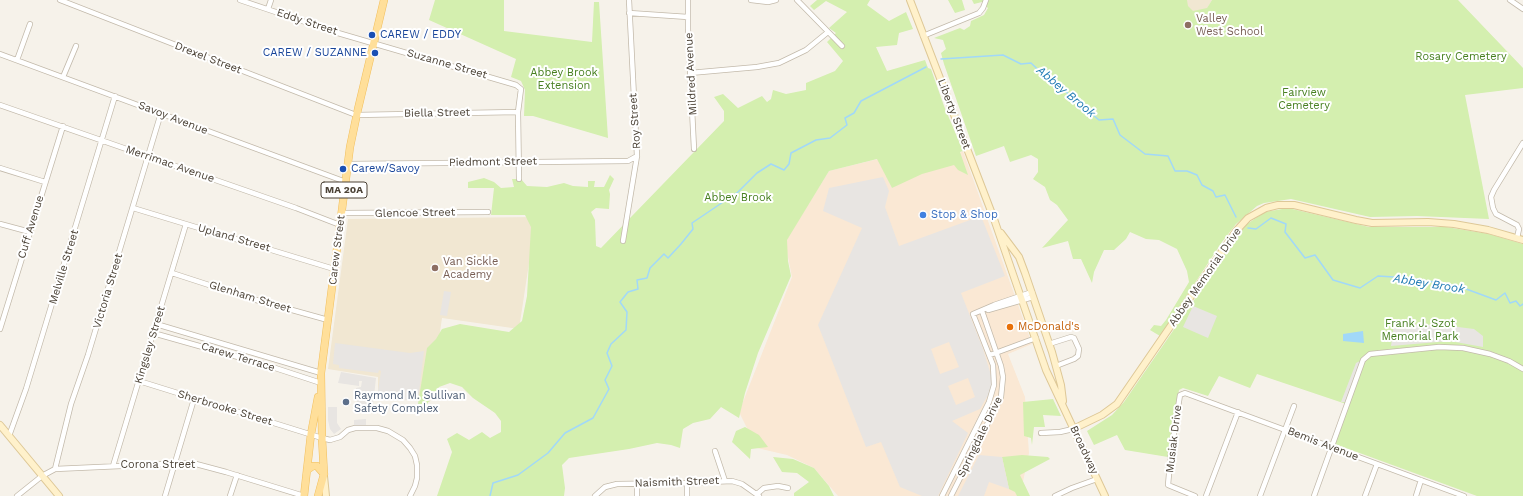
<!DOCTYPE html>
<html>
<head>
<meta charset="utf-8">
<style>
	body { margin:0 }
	canvas { display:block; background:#f6f2ea }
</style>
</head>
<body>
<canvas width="1523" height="496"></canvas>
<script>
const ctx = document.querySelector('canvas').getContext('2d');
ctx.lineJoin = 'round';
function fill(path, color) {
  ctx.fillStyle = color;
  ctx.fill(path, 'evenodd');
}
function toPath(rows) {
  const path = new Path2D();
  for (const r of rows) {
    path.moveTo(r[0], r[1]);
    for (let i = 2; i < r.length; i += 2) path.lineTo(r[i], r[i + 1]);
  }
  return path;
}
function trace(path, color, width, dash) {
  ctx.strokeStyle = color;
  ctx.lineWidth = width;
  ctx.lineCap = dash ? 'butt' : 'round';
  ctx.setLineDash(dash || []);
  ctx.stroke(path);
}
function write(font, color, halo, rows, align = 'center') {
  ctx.font = font + ' "Work Sans",sans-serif';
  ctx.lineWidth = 4;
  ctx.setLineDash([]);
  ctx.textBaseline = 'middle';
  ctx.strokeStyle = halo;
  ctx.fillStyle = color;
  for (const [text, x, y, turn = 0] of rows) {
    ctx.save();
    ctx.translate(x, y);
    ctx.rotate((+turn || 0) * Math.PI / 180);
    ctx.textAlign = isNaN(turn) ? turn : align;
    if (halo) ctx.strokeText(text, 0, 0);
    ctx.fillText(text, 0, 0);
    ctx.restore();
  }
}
fill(toPath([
	[963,151,1032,344,1008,354,1025,397,1029,453,1020,496,838,496,814,468,787,455,757,448,739,412,792,277,785,242,829,171,878,159,892,188]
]), '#fae8d4');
fill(toPath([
	[1177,0,1212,0,1192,33],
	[536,217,519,329,442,318,430,402,378,396,378,377,328,369,348,219]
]), '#f1e7d2');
fill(toPath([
	[435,0,504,0,504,31,592,42,594,2,599,2,608,138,533,116,524,116,525,90,521,81,511,77,516,59,429,20],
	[817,0,870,0,867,5,889,21,906,12,913,29,899,33,897,45,876,47,887,71,925,60,928,68,931,69,944,106,963,151,960,152,968,175,958,170,954,165,922,174,892,188,877,159,829,171,787,240,788,261,791,276,758,353,745,393,739,418,721,407,710,419,693,423,683,429,680,448,671,445,657,443,629,449,569,458,562,465,565,488,564,496,437,496,452,452,447,439,457,433,469,440,482,432,490,438,501,432,501,421,495,413,473,398,462,387,450,383,439,387,427,404,418,404,427,348,436,339,442,329,460,324,509,332,522,321,527,296,531,227,525,215,491,215,494,188,468,188,468,182,484,178,494,182,501,188,514,187,512,179,521,179,527,186,547,187,564,183,573,186,588,187,588,181,595,181,594,187,604,187,610,175,614,179,609,190,610,194,609,209,596,208,591,212,595,220,596,246,601,248,724,121,724,111,714,97,723,94,738,108,762,96,767,102,771,99,773,90,786,94,806,90,806,83,835,71,843,61,827,42,836,33,829,28,847,12,826,1,814,10,810,6],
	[948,0,962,0,965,10,955,13],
	[972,0,1187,0,1188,6,1193,11,1207,8,1212,0,1458,0,1523,68,1523,88,1465,95,1489,219,1417,216,1370,217,1291,199,1264,203,1257,206,1236,224,1222,242,1160,336,1150,330,1154,325,1161,326,1166,320,1189,282,1187,271,1177,249,1159,240,1146,239,1130,232,1126,239,1114,250,1104,250,1094,272,1092,283,1081,259,1073,259,1068,241,1042,248,1068,220,1057,205,1050,200,1045,187,1033,179,1038,172,1038,159,1031,155,1010,162,1004,146,976,156,944,64,941,53,946,49,943,40,934,38,960,28,964,30,970,26,971,21,984,15,988,8,982,2,974,4],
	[1288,208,1369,227,1446,227,1489,234,1523,244,1523,496,1477,496,1335,444,1349,405,1257,374,1250,388,1219,376,1208,396,1183,388,1179,390,1168,457,1125,450,1117,435,1094,445,1087,431,1112,415,1124,402,1208,280,1206,280,1239,234,1247,224,1265,212],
	[1053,399,1061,416,1043,415,1045,427,1034,427,1032,445,1031,438,1024,436,1023,402],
	[745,427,759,435,768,447,751,449,750,459,732,442,736,431],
	[1022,455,1048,457,1050,459,1020,475,1030,496,1017,496,1015,492,1009,489,1002,457],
	[773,457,793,459,814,468,829,486,834,496,794,496,794,493,809,482,797,473,782,472]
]), '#d4efaf');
fill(toPath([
	[883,177,889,191,885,207,899,246,981,216,1005,276,961,293,983,349,991,375,991,390,980,409,952,421,968,433,938,496,922,496,900,487,881,442,866,447,818,325,862,228,823,211,829,188],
	[949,342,959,367,940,374,931,349],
	[968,378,975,397,956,405,948,386],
	[444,291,451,292,447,316,440,315],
	[1193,306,1217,316,1208,338,1183,327],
	[1394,324,1442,325,1474,329,1483,336,1483,347,1450,341,1391,346],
	[335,343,410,353,424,351,418,401,377,397,381,371,379,370,378,373,339,368,339,365,333,364],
	[1360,361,1345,402,1341,402,1356,363],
	[341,372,376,378,373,405,357,405,356,388,361,387,362,381,359,381,359,386,338,383],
	[328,407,337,407,337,423,341,429,334,434,330,429,328,420],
	[366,419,366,425,354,425,354,420],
	[979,455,1002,457,1009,489,989,482,984,496,958,496]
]), '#e8e5e2');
fill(toPath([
	[1363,331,1364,343,1343,341,1343,334]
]), '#a1d8f9');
trace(toPath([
	[941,59,1003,55,1021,64,1031,63,1050,81,1058,85,1099,120,1113,119,1120,135,1145,154,1168,156,1175,171,1187,171,1197,175,1202,185,1213,191,1216,197,1225,195,1236,217],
	[1248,228,1256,229,1271,218,1286,224,1285,232,1305,258,1315,255,1333,280,1360,288,1378,276,1410,278,1458,286,1496,300,1505,293,1510,303,1516,301,1520,306,1523,304],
	[490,496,493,483,518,475,548,453,565,433,593,418,609,389,605,380,612,366,607,353,611,344,626,330,627,312,620,302,628,292,638,289,637,280,647,278,650,268,664,254,668,258,681,244,693,229,692,223,738,192,757,173,771,164,784,170,789,164,791,153,816,140,830,138,847,125,845,118,854,113,861,101,926,67]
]), '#a1d8f9', 1.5);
const street = toPath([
	[60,0,356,115,518,112],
	[240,0,338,33,516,85,521,89,518,112,519,179],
	[688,0,688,29,694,149],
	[751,0,768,2,776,0],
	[797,0,842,46],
	[1510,0,1523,9],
	[268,9,271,0],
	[629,13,688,17],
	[923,36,979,13,983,8,986,0],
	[0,54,346,182],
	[17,60,30,24],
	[690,73,757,67,779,63,806,50,828,32],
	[63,77,76,46],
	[0,105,296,208,340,225],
	[348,164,628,161,637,156],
	[0,168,45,182],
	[133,208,334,269],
	[341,213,488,212],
	[0,224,30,232],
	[1517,238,1519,229,1517,225,1496,214,1493,208,1491,197,1494,190,1523,143],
	[623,241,637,156,629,0],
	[172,273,249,298,328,320],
	[988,310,1033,297],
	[156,324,321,373],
	[0,329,63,126],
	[153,333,263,364,321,383],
	[1049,344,1071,337,1074,338,1079,349,1078,356,1074,359,1056,366],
	[990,355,1036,338],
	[139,381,322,438,330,440,340,437,348,430,355,428,377,428,388,431,403,440,410,448,415,456,417,465,417,478,415,486,410,496],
	[1041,433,1060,432,1073,429],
	[9,436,26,389,115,96],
	[715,451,725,481],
	[113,466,186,224],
	[55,469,71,404,88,355,161,113],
	[757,494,764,488,778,486,788,488],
	[17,496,42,476,55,469,187,463,196,464,226,472,304,496],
	[165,496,194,399],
	[230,496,237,475],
	[595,496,605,487,617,484,687,483,732,481,742,484,759,496],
	[637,496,637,483],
	[687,496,687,483],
	[942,496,989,402,994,385,993,365,973,314,994,305,1032,292],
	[951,496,1001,397,1003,377,1001,366,982,311],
	[1055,496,1072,488,1097,479],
	[1195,496,1168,485,1171,452,1180,395,1185,393,1464,496],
	[1206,496,1238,412],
	[1260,496,1294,406],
	[1314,496,1363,360,1370,354,1439,347,1463,348,1490,354,1509,361,1523,369],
	[1365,496,1377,464],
	[1416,496,1421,480]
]);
const secondary = toPath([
	[910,0,994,219,1046,370,1105,496],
	[1001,233,1019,257,1025,273,1052,352,1061,385,1063,401],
	[0,425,59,496],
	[1073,429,1102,415,1117,404,1236,231,1248,218,1266,208,1278,205,1294,205,1356,220,1372,223,1428,222,1454,224,1488,230,1523,240],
	[324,476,326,496]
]);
const primary = toPath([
	[307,470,313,466,317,466,324,474],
	[304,496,311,434,318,397],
	[318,496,324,474,322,438,321,373,350,147,358,109,384,0]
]);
trace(street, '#c3baab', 6);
trace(secondary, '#dec897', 8);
trace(primary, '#f1bf5d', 8);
trace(street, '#fff', 4.5);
trace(secondary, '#fff1cb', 6);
trace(primary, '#ffdf9a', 7);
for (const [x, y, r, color] of [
	[1188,25,4,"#8d6e63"],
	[372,35,4,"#1a4fb4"],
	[375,53,4,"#1a4fb4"],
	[343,169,4,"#1a4fb4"],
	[923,215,4,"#3f7fe0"],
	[435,268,4,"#8d6e63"],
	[1010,327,4,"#e8710a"],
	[346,402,4,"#5c6f8a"]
]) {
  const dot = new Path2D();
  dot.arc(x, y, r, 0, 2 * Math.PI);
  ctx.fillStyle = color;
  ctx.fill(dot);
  trace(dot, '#fff', 1.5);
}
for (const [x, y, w] of [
	[344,190,46]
]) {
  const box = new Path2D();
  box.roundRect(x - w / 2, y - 8, w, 16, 3);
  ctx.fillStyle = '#fff';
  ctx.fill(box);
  trace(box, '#4c4337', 1);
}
write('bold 10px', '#4c4337', null, [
	["MA 20A",344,190]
]);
write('11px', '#785e54', '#fff', [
	["Valley",1196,19],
	["West School",1196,32],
	["Van Sickle",443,262],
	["Academy",443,275]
], 'left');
write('11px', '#4c4337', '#fff', [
	["Eddy Street",307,22,18],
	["Drexel Street",208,58,21],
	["Suzanne Street",447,64,16],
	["Mildred Avenue",691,74,-93],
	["Biella Street",437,113,-1],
	["Liberty Street",954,114,69],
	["Savoy Avenue",173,118,21],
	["Roy Street",635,121,-94],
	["Piedmont Street",493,162,-1],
	["Merrimac Avenue",170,164,19],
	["Glencoe Street",415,213,-1],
	["Cuff Avenue",31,227,-73],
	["Upland Street",234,238,16],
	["Carew Street",337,250,-83],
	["Melville Street",64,267,-73],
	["Abbey Memorial Drive",1205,277,-55],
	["Victoria Street",108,291,-73],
	["Glenham Street",250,297,17],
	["Kingsley Street",150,345,-73],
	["Carew Terrace",238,357,17],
	["Sherbrooke Street",225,408,17],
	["Springdale Drive",980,437,-64],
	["Musiak Drive",1174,439,-83],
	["Bemis Avenue",1323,444,21],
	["Broadway",1084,450,65],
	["Corona Street",158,465],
	["Naismith Street",677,482,-2]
]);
write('11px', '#164399', '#fff', [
	["CAREW / EDDY",380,35],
	["CAREW / SUZANNE",367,53,"right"],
	["Carew/Savoy",351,169]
], 'left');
write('11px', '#488021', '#fff', [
	["Rosary Cemetery",1461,57],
	["Abbey Brook",564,73],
	["Extension",564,86],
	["Fairview",1304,93],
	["Cemetery",1304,106],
	["Abbey Brook",738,198],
	["Frank J. Szot",1420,324],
	["Memorial Park",1420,337]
]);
write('11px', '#366cbe', '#fff', [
	["Stop & Shop",931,215]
], 'left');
write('11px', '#c56008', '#fff', [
	["McDonald's",1018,327]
], 'left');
write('11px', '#4e5e75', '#fff', [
	["Raymond M. Sullivan",354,396],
	["Safety Complex",354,409]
], 'left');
write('italic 12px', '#207bb4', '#fff', [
	["Abbey Brook",1066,92,40],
	["Abbey Brook",1429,284,9]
]);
</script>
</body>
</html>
